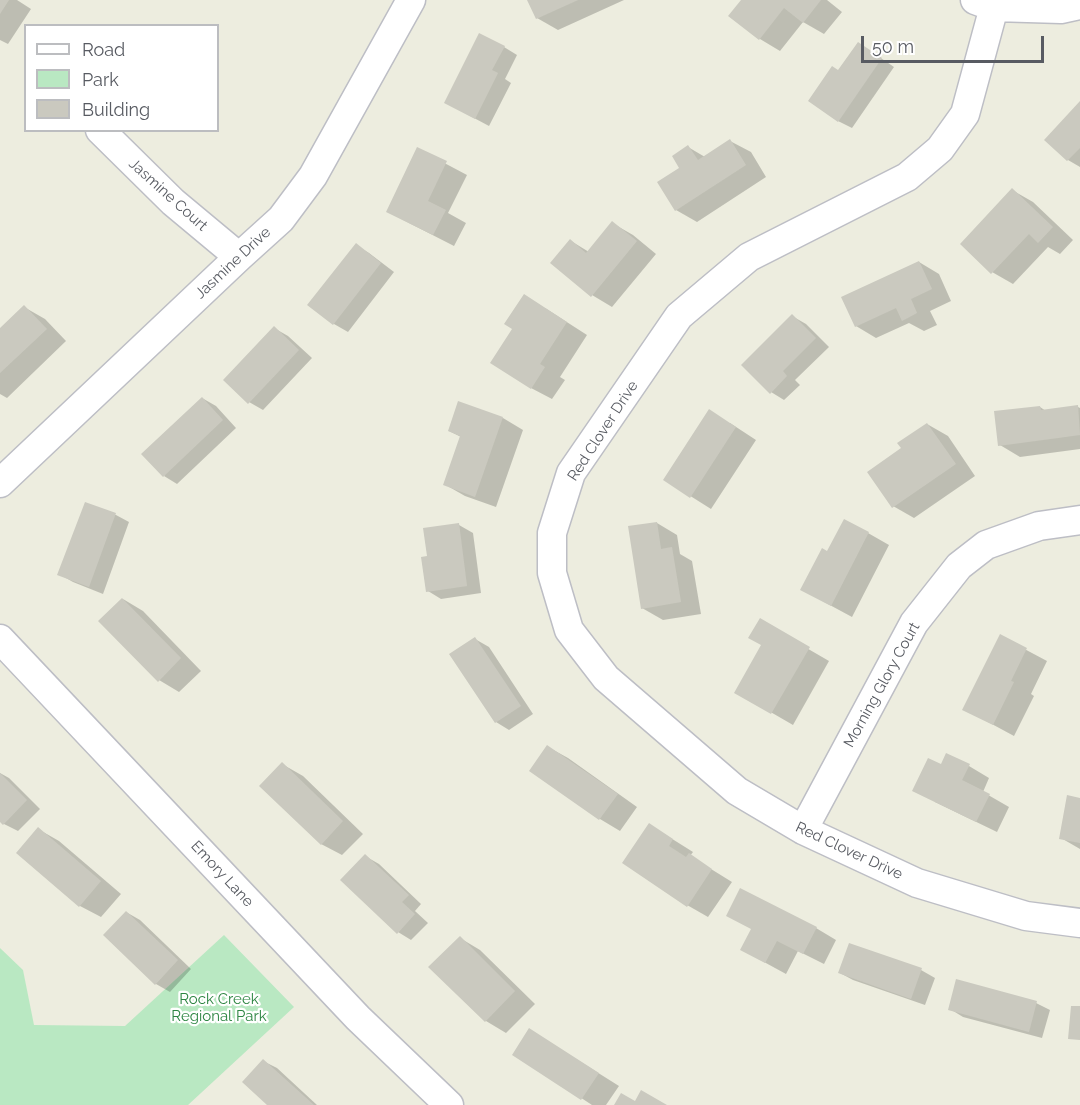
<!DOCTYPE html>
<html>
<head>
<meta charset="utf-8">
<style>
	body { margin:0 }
	#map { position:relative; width:1080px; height:1105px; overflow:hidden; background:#ededdf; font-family:Raleway,sans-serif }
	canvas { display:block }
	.legend { position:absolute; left:24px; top:24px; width:195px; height:108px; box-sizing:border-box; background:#fff; border:2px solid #bcbdc0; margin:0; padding:8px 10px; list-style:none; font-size:18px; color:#585b62 }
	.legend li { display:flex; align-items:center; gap:12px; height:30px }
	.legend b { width:30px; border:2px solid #bcbdc0 }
	.scale { position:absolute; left:861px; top:36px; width:183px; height:27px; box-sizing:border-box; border:3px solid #585b62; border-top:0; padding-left:8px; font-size:18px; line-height:21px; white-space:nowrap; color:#585b62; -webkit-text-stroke:4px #fff; paint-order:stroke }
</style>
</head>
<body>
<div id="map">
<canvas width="1080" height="1105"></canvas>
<ul class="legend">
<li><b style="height:8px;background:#fff"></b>Road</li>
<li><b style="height:16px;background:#b9e8c2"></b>Park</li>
<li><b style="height:16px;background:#cac9bf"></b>Building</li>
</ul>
<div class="scale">50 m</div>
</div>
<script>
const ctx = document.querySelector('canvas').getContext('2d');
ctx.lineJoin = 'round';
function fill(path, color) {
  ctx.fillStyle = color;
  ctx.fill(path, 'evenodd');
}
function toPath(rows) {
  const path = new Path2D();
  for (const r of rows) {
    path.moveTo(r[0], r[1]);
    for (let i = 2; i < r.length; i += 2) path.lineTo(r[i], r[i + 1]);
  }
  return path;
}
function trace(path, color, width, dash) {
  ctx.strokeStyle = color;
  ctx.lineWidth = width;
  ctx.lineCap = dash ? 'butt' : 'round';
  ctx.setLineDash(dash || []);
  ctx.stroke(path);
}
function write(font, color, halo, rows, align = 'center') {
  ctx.font = font + ' Raleway,sans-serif';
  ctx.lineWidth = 4.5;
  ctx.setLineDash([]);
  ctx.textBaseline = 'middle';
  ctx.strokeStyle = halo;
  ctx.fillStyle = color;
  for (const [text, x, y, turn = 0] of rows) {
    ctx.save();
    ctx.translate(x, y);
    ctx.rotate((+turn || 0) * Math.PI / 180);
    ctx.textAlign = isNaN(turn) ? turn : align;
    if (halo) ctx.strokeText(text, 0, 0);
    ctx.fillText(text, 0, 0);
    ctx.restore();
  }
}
fill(toPath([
	[224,935,294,1007,188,1105,0,1105,0,948,23,970,34,1025,125,1026]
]), '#b9e8c2');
fill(toPath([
	[0,0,17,0,31,9,8,44,0,40],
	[529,0,624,0,558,30,537,18],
	[743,0,827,0,842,12,824,34,803,22,780,51,760,39],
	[504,47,517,55,505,79,511,83,489,126,459,110],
	[872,52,894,67,852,128,838,121],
	[1080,103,1080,167,1068,160,1046,140],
	[730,141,751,152,766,177,697,222,676,210,681,168,688,147,705,157],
	[418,149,467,175,448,213,466,223,454,246,409,223,388,212],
	[1012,190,1033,202,1073,240,1060,254,1048,247,1013,284,992,272],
	[612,223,633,235,656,254,612,307,592,295,571,241,589,252],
	[356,245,369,253,394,272,348,332,334,324,309,305],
	[919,262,939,274,951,301,930,311,937,325,924,331,909,323,876,338,856,326],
	[24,307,45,319,66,341,7,398,0,394,0,330],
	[545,308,587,335,560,377,565,380,552,399,531,388],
	[792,316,806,324,829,347,795,380,800,385,784,400,771,392],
	[274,328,288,336,312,358,263,410,249,402],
	[202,398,216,406,236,428,177,484,164,476],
	[1040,407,1046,411,1078,407,1080,408,1080,449,1020,457,1000,445],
	[503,418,523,430,496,507,465,496,444,484,461,437,449,431],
	[730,423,756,440,711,509,665,480],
	[927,424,948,436,975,476,914,518,893,506,903,448],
	[86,504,116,515,129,522,103,594,73,582,59,574],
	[657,523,677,535,680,554,692,561,701,614,663,620,642,608],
	[459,525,473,533,481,593,441,599,428,591,429,557],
	[868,533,889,545,852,617,802,590],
	[123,599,143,611,201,671,179,692,159,680],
	[760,621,829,661,793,725,736,692,763,645],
	[1000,636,1047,661,1031,694,1034,696,1014,736,964,709],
	[475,639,489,647,533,714,509,730,496,722],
	[548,747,568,758,637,807,620,831,600,819,531,771],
	[282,764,303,776,363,834,342,855,321,844],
	[942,766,969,766,989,778,983,792,1009,807,997,832,935,802],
	[0,773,9,778,40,809,18,831,4,824,0,819],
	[1080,799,1080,849,1061,838],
	[650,825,693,852,690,856,732,882,708,917,687,905],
	[38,829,59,841,121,894,101,917,80,906,18,853],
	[365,856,379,864,421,904,415,911,428,923,411,940,398,932],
	[126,912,140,920,191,969,170,992,156,984],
	[816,928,836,940,824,964,798,951,786,974,742,950],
	[460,938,480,950,535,1004,506,1033,486,1021],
	[921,970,935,978,925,1005,853,980,840,973],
	[1036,1003,1050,1010,1042,1038,963,1017,950,1009],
	[530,1030,619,1086,606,1105,592,1105,514,1054],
	[263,1061,277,1068,317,1105,270,1105]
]), '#0003');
fill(toPath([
	[0,0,9,0,0,14],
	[527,0,578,0,536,19],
	[741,0,821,0,803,23,784,8,759,40,728,16],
	[479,33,505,46,492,70,498,73,475,119,444,103],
	[858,42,882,58,838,122,808,101,832,66,838,70],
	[1080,101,1080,148,1067,161,1044,140],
	[730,139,746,165,675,211,657,182,679,168,672,156,688,145,698,160],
	[417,147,447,161,428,201,446,210,433,235,386,212],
	[1012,188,1053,227,1038,243,1029,234,991,274,960,244],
	[612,221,637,241,591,297,550,263,570,239,586,253],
	[356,243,381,263,333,325,307,305],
	[919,261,932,289,911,299,917,313,902,321,896,308,855,327,841,297],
	[524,294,567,322,540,364,545,367,531,389,490,363,512,329,504,324],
	[24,305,47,329,0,373,0,328],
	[792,314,816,338,783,371,787,376,770,394,741,365],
	[274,326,299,350,248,404,223,380],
	[202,397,223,420,163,477,141,454],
	[458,401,503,417,475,497,443,485,460,436,448,431],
	[1078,405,1080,435,998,446,994,411,1040,406,1041,410],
	[709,409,736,427,690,498,663,480],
	[927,423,956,464,892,508,867,472,901,448,897,443],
	[85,502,116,513,89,587,57,575],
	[844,519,869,532,831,606,800,590,822,548,827,551],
	[657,522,661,549,672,547,681,602,641,609,628,526],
	[459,523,467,586,426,592,421,557,427,556,423,528],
	[122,598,181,658,158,682,98,621],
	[760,618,810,647,771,714,734,693,761,645,748,638],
	[1000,634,1027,648,1011,681,1014,682,993,725,962,710],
	[475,637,521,706,495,723,449,654],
	[547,745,618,794,599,820,529,771],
	[946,753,970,764,962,780,990,794,976,822,912,791,928,758,941,764],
	[282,762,343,821,321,845,259,786],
	[0,773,27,800,3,825,0,822],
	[1067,795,1080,798,1080,843,1059,839],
	[649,823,673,839,669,846,686,857,689,853,712,869,687,907,622,863],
	[38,827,101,881,79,907,16,853],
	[365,854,409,895,402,902,415,914,397,934,340,880],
	[740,888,817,927,803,954,777,941,765,963,740,950,751,929,726,916],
	[126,911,178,960,155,985,103,935],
	[460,936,515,991,485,1022,428,967],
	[849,943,922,968,911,999,838,973],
	[956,979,1037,1001,1029,1032,948,1010],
	[1071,1006,1080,1006,1080,1040,1068,1039],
	[529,1028,599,1073,581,1100,512,1055],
	[263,1059,314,1105,267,1105,242,1082],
	[641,1090,667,1105,614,1105,621,1093,635,1101]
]), '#cac9bf');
const street = toPath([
	[975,0,994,7,1061,9,1080,5],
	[994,7,965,114,940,149,907,177,749,257,679,316,571,473,552,533,552,573,569,630,606,678,737,791,803,830,917,883,1026,916,1080,923],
	[100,130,173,202,239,257],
	[0,483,239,257,281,219,313,176,411,0],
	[0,639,358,1018,449,1105],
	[803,830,914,623,959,566,986,545,1039,526,1080,520]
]);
trace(street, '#bdbec5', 31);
trace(street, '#fff', 28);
write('15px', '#585b62', '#fff', [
	["Jasmine Court",168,195,42],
	["Jasmine Drive",233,263,-43],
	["Red Clover Drive",603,431,-57],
	["Morning Glory Court",882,685,-61],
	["Red Clover Drive",849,851,25],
	["Emory Lane",222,874,47]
]);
write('15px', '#2d8542', '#fff', [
	["Rock Creek",219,999],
	["Regional Park",219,1016]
]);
</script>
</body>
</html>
